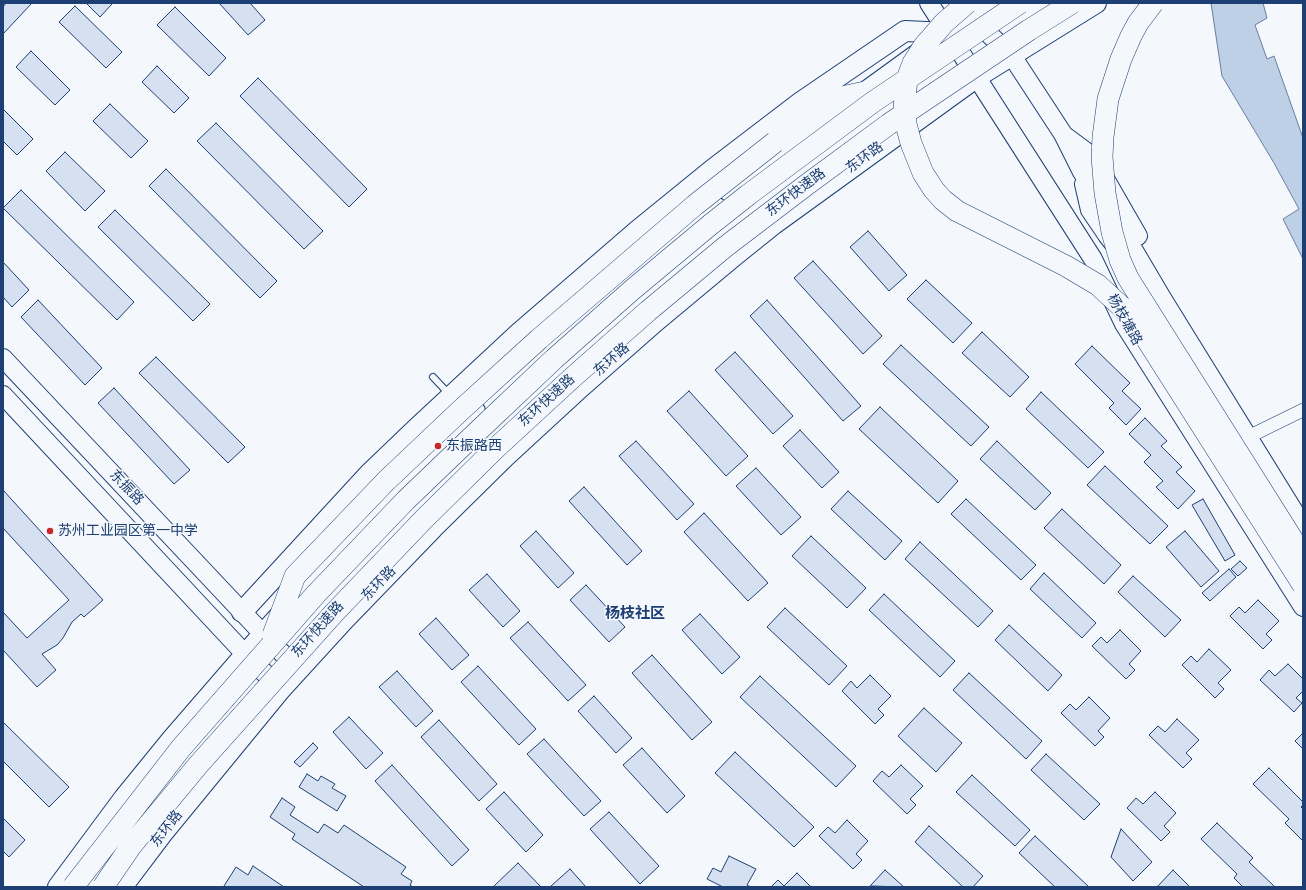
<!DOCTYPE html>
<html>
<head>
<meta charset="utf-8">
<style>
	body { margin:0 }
	#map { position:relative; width:1306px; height:890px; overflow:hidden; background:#f4f7fb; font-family:"Sofia Sans Condensed",sans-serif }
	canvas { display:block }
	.frame { position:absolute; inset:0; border:4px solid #1d3f73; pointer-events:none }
</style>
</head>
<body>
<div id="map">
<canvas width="1306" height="890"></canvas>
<div class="frame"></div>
</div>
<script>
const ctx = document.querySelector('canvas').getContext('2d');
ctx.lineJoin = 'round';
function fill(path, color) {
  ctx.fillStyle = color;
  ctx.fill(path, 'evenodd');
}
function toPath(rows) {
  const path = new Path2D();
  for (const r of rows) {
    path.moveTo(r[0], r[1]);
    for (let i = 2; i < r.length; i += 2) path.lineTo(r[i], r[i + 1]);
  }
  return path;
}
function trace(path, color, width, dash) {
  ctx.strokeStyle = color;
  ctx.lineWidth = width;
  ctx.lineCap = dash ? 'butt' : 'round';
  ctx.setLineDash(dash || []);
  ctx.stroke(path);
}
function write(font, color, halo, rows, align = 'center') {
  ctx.font = font + ' "Sofia Sans Condensed","Noto Sans SC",sans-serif';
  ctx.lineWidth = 3;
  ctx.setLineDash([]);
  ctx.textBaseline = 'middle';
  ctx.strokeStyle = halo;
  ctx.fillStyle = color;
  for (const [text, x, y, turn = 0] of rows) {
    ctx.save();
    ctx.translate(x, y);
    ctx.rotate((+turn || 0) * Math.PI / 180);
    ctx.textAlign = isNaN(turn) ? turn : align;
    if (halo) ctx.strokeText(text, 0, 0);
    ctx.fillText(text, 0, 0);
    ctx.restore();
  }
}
const water = toPath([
	[1211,3,1263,3,1267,18,1255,25,1267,59,1274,56,1303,138,1303,259,1283,219,1299,209,1274,163,1222,76,1211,3]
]);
fill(water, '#bed0e5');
trace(water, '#687fa3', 1);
const building = toPath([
	[6,3,32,3,3,34,3,7,6,3],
	[86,3,111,3,112,4,100,17,86,3],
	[219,3,250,3,265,20,248,35,219,3],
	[75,6,122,52,106,68,59,22,75,6],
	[175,7,226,58,209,76,157,25,175,7],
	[31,51,70,90,55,105,16,67,31,51],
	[157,66,189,98,174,113,142,82,157,66],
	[258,78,367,189,349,207,240,96,258,78],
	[110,104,148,141,131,158,93,121,110,104],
	[3,109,33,139,17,155,3,141,3,109],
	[216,123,323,231,304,249,197,141,216,123],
	[65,152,105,191,85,211,46,171,65,152],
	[166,169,277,281,260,298,149,186,166,169],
	[21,190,134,302,117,320,3,208,21,190],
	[115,210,210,304,193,321,98,227,115,210],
	[868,231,907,275,889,291,850,247,868,231],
	[813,261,882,336,863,354,794,278,813,261],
	[3,262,29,290,12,307,3,297,3,262],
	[926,280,972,323,953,343,907,299,926,280],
	[38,300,102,368,85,385,21,317,38,300],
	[767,300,861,406,843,421,750,316,767,300],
	[982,332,1029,377,1010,397,962,353,982,332],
	[901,345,989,427,971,446,883,364,901,345],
	[1092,346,1130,383,1122,391,1141,409,1126,425,1109,408,1114,403,1075,364,1092,346],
	[735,352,793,416,773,434,715,370,735,352],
	[156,357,245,447,228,463,139,373,156,357],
	[114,388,190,470,174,484,98,403,114,388],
	[689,391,748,456,726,476,667,411,689,391],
	[1041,392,1104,452,1088,468,1026,409,1041,392],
	[880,407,958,481,938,503,859,429,880,407],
	[1145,418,1167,441,1161,446,1182,467,1176,472,1195,491,1178,509,1156,487,1163,481,1144,462,1151,455,1129,434,1145,418],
	[800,430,839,472,822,488,783,446,800,430],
	[636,441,694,504,677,520,619,456,636,441],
	[997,441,1051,493,1035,510,980,459,997,441],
	[1105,466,1168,526,1150,544,1087,485,1105,466],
	[756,468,801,517,781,535,736,486,756,468],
	[584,487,642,551,627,565,569,501,584,487],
	[3,490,103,600,84,617,81,614,72,622,63,638,57,645,42,654,56,670,37,687,3,650,3,612,27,638,69,600,3,528,3,490],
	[848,491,902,541,885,560,831,509,848,491],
	[966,499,1036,565,1021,580,951,514,966,499],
	[1203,499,1235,555,1225,561,1192,505,1203,499],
	[1062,509,1121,565,1104,584,1044,528,1062,509],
	[704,513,768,583,748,601,684,532,704,513],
	[536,531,574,573,558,588,520,546,536,531],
	[1185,531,1219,571,1201,587,1166,547,1185,531],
	[811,536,866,588,847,608,792,556,811,536],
	[920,542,993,611,978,627,905,559,920,542],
	[1240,561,1247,568,1238,576,1231,569,1240,561],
	[1229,569,1236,577,1210,601,1202,593,1229,569],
	[1044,573,1096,623,1082,638,1030,589,1044,573],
	[487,574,520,611,503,627,469,590,487,574],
	[1133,576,1181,620,1165,637,1118,592,1133,576],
	[586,585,625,627,609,642,570,600,586,585],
	[884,594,955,661,940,677,869,610,884,594],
	[1258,600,1279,621,1266,634,1272,640,1263,649,1230,616,1239,607,1245,613,1258,600],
	[785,608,847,666,829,685,767,627,785,608],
	[700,614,740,657,722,674,682,630,700,614],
	[436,618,469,655,452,670,419,634,436,618],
	[528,622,586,685,568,701,510,638,528,622],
	[1009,625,1062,675,1048,691,995,640,1009,625],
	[1120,630,1141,651,1129,664,1135,670,1126,679,1092,646,1101,637,1107,643,1120,630],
	[1209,649,1231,670,1218,683,1224,689,1215,698,1182,665,1191,656,1197,662,1209,649],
	[652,655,712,722,692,740,632,673,652,655],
	[1288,664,1303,679,1303,691,1296,698,1302,703,1294,712,1260,680,1269,670,1275,676,1288,664],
	[478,666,536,729,519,745,461,682,478,666],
	[397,671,433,711,416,727,379,687,397,671],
	[969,673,1042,741,1026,759,953,690,969,673],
	[870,675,891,696,878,709,884,715,875,724,842,691,851,681,857,688,870,675],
	[760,676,856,766,836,787,740,697,760,676],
	[594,696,632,738,616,753,578,711,594,696],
	[1089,697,1110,718,1098,731,1104,737,1095,746,1061,713,1070,704,1076,710,1089,697],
	[924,708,962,743,936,772,898,736,924,708],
	[349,717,383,753,366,769,333,732,349,717],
	[1177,719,1199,740,1186,753,1192,759,1183,768,1149,735,1158,726,1165,732,1177,719],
	[439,720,497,784,479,801,421,737,439,720],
	[3,722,69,787,49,807,3,761,3,722],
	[1303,733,1303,749,1295,741,1303,733],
	[544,739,601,801,584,816,527,754,544,739],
	[313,743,318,748,300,767,294,762,313,743],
	[642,748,685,796,667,813,623,765,642,748],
	[735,752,814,827,794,847,715,773,735,752],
	[1046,754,1100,804,1084,820,1031,770,1046,754],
	[392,765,469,850,452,866,375,781,392,765],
	[901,765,923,786,910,799,916,805,907,814,873,781,882,771,889,777,901,765],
	[1269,768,1303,802,1303,805,1301,807,1303,809,1303,841,1285,823,1289,819,1253,784,1269,768],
	[307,774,318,781,321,776,335,784,332,788,346,796,337,811,299,787,307,774],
	[972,775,1030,830,1015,846,956,792,972,775],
	[504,792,543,835,526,852,486,809,504,792],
	[1155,792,1176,813,1164,826,1170,832,1161,841,1127,808,1136,798,1143,804,1155,792],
	[282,798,295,807,290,815,318,833,324,824,338,833,344,825,406,867,401,874,412,881,410,885,413,887,364,887,292,839,295,834,270,817,282,798],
	[609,812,659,866,640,884,590,829,609,812],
	[3,818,25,840,9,857,3,851,3,818],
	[847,820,868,841,856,854,862,860,853,869,819,836,828,827,835,833,847,820],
	[1217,823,1253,858,1249,862,1275,887,1243,887,1234,878,1237,874,1201,839,1217,823],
	[929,826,983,876,973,887,963,887,915,842,929,826],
	[1121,829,1152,862,1133,881,1111,857,1121,829],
	[1035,836,1089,887,1055,887,1019,853,1035,836],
	[729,856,756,869,747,885,751,887,723,887,707,879,713,868,721,872,729,856],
	[518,863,541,887,493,887,518,863],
	[253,866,284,887,225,887,224,886,236,867,248,875,253,866],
	[570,869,586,887,552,887,551,886,570,869],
	[885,870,904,887,870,886,885,870],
	[1173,870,1190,887,1157,887,1173,870],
	[797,873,811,887,771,887,778,880,784,886,797,873]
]);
fill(building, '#d5e0f0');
trace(building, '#1d3f73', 1);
const service = toPath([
	[433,377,450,395]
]);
const minor = toPath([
	[1248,437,1303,410]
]);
const secondary = toPath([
	[929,3,1093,259,1124,324,1303,607],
	[973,19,1012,56,1063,134,1082,172,1126,237,1162,298,1303,526],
	[1065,136,1092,156,1138,236],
	[1084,184,1090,210,1107,235,1114,244],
	[3,358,263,634,299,670],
	[3,395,245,654,281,689]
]);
const primary = toPath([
	[729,191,970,16,992,3],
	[242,612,369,474,417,428,519,333,637,231,712,170,801,102,905,31,948,33],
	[58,887,124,798,172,739,263,634,394,490,475,411],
	[122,887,162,834,281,689,344,620,433,528,505,457,581,387,656,321,734,256,774,224,977,77,1096,3]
]);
const trunk = toPath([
	[775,142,837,98,865,92]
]);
trace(service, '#1d3f73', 8);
trace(minor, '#1d3f73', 14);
trace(secondary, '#1d3f73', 20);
trace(primary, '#1d3f73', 22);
trace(trunk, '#1d3f73', 22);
trace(service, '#f4f7fb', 6);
trace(minor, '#f4f7fb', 13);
trace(secondary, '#f4f7fb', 18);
trace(primary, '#f4f7fb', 20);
trace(trunk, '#f4f7fb', 21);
const trunkBridge = toPath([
	[967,3,944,23,924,46,913,63,907,79,904,108,906,124,911,143,923,173,934,190,943,200,957,211,1066,266,1098,285,1124,309,1137,324,1303,585],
	[1153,3,1138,23,1131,36,1121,59,1108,99,1103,137,1102,157,1105,193,1112,232,1120,260,1128,278,1303,556],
	[273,635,295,576,386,481,461,410,539,339,695,205,775,142],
	[73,887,181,748,316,594,406,500,479,430,554,359,632,290,710,225,748,195,873,102,1020,3],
	[103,887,131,846,199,764,334,613,424,519,496,448,572,378,648,311,725,247,805,186,889,124,1029,30,1072,3]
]);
trace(trunkBridge, '#1d3f73', 22, []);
trace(trunkBridge, '#f4f7fb', 21);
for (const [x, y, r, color] of [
	[438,446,4,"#c62828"],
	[50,531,4,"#c62828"]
]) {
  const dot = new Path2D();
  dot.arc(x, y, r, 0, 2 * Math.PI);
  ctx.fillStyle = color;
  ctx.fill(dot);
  trace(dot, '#f4f7fb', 1.5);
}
write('14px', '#1d3f73', '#f4f7fb', [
	["东环路",865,158,-36],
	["东环快速路",796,193,-37],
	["杨枝塘路",1124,320,61],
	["东环路",612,360,-41],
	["东环快速路",547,401,-42],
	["东振路",126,488,47],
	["东环路",379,584,-46],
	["东环快速路",318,630,-48],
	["东环路",167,829,-52]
]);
write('14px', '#1d3f73', '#f4f7fb', [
	["东振路西",446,446],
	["苏州工业园区第一中学",58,531]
], 'left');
write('bold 15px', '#1d3f73', '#f4f7fb', [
	["杨枝社区",635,614]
]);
</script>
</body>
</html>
